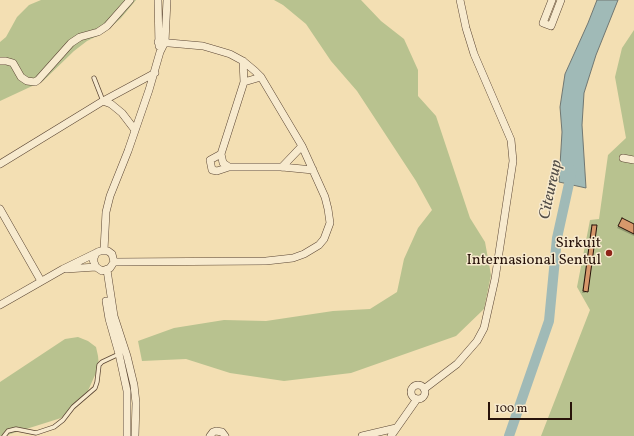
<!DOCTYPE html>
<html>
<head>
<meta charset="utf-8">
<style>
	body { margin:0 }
	#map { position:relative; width:634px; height:436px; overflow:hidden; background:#f3dfb3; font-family:Vollkorn,serif }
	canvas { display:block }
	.scale { position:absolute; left:488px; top:402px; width:84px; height:18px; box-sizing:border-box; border:2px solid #28130a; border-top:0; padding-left:5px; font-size:12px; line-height:14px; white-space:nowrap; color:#28130a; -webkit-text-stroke:3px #f7eace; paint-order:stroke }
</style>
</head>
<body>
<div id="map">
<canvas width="634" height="436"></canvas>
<div class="scale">100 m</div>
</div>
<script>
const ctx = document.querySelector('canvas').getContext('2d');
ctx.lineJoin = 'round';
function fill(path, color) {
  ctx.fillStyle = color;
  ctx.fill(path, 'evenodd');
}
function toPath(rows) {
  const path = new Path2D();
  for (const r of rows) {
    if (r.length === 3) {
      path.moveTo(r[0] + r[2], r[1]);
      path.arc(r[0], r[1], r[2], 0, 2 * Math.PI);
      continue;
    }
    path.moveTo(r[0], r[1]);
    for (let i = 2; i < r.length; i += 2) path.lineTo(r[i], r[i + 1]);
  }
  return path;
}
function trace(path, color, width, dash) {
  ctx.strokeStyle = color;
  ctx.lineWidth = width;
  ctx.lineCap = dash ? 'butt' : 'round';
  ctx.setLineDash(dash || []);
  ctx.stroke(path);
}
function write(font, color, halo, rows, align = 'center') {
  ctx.font = font + ' Vollkorn,serif';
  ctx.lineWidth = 3;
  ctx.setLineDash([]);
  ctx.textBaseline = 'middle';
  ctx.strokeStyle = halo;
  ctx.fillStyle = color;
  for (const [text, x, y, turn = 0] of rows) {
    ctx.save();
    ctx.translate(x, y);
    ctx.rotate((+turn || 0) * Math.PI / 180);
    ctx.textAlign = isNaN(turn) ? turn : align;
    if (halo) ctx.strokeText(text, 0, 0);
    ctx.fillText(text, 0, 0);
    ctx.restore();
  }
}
fill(toPath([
	[41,0,136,0,121,18,105,32,87,41,74,51,43,81,0,101,0,42,6,37,17,17,29,5],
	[274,0,361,0,381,21,404,39,418,70,418,96,436,116,470,218,485,242,491,275,484,309,456,336,351,373,284,381,230,373,186,359,142,361,138,341,174,328,224,320,266,321,333,311,370,309,397,292,404,259,418,228,432,210,416,181,357,91,331,61,306,24,283,5],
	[634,30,634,436,541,436,590,310,577,287,590,220,599,219,608,155,626,138,615,77,622,48],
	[78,337,88,341,96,347,98,356,99,366,87,393,61,418,4,436,0,436,0,382,65,339]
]), '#b8c28f');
const water = toPath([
	[597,0,618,0,596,55,584,93,582,125,586,188,559,182,562,132,560,107,565,74,588,23,597,0]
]);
fill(water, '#a0bab7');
trace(water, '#707772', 1);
fill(toPath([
	[622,219,634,225,634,236,617,228],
	[593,226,587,291,585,293,582,293,591,227]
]), '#0003');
trace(toPath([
	[509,436,549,321,557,238,572,170]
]), '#a0bab7', 10);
const building = toPath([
	[622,218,634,224,634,234,618,226,622,218],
	[592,225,597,225,588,292,583,291,592,225]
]);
fill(building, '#d7986b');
trace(building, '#28130a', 1);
const service = toPath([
	[94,78,103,101],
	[4,436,8,431,16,429,36,433,54,427,63,420,73,407,95,388,97,382,99,365,102,362,119,354]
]);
const minor = toPath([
	[158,0,159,46],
	[552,0,543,23,551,26,561,0],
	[0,61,6,61,13,63,21,77,27,81,35,82,38,80,71,43,80,37,98,32,107,26,130,0],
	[243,61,244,82,221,154,223,163,229,167,282,167,313,170],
	[244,82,261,77],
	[103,101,111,104,122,113,135,130],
	[221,154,210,160,212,170,217,171,229,167],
	[623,158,634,160],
	[0,164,103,101,155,73],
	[282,167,302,146],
	[0,209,41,281],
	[104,250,106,212,110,196,128,151,149,90,160,52,165,42,167,0],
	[114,262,266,261,293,258,304,254,319,245,324,239,330,223,328,209,325,197,302,146,261,77,255,71,243,61,230,54,220,51,203,46,158,42],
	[66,269,96,267],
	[107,270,114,316,127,356,134,385,136,403,135,436],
	[106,301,109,319,119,354,127,391,127,436],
	[0,305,63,269,100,251,108,251,112,254,114,262,110,268,102,271,96,267,93,260,96,253],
	[418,392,7],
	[424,389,457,364,477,341,484,328,495,279,513,161,511,140,474,54,466,28,460,0],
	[210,436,213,432,216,431,222,432,225,436],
	[362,436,396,428],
	[391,436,417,399]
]);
trace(service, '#5b4634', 5);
trace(minor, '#5b4634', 8);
trace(service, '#f7eace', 3.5);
trace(minor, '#f7eace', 7);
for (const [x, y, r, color] of [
	[609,253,4,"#8f2418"]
]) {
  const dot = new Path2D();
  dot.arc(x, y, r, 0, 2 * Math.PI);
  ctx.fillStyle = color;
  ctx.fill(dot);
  trace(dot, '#f7eace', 1.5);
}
write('15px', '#28130a', '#f7eace', [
	["Sirkuit",601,244],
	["Internasional Sentul",601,261]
], 'right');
write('italic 16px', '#524d47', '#f7eace', [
	["Citeureup",552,190,-78]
]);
</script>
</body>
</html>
